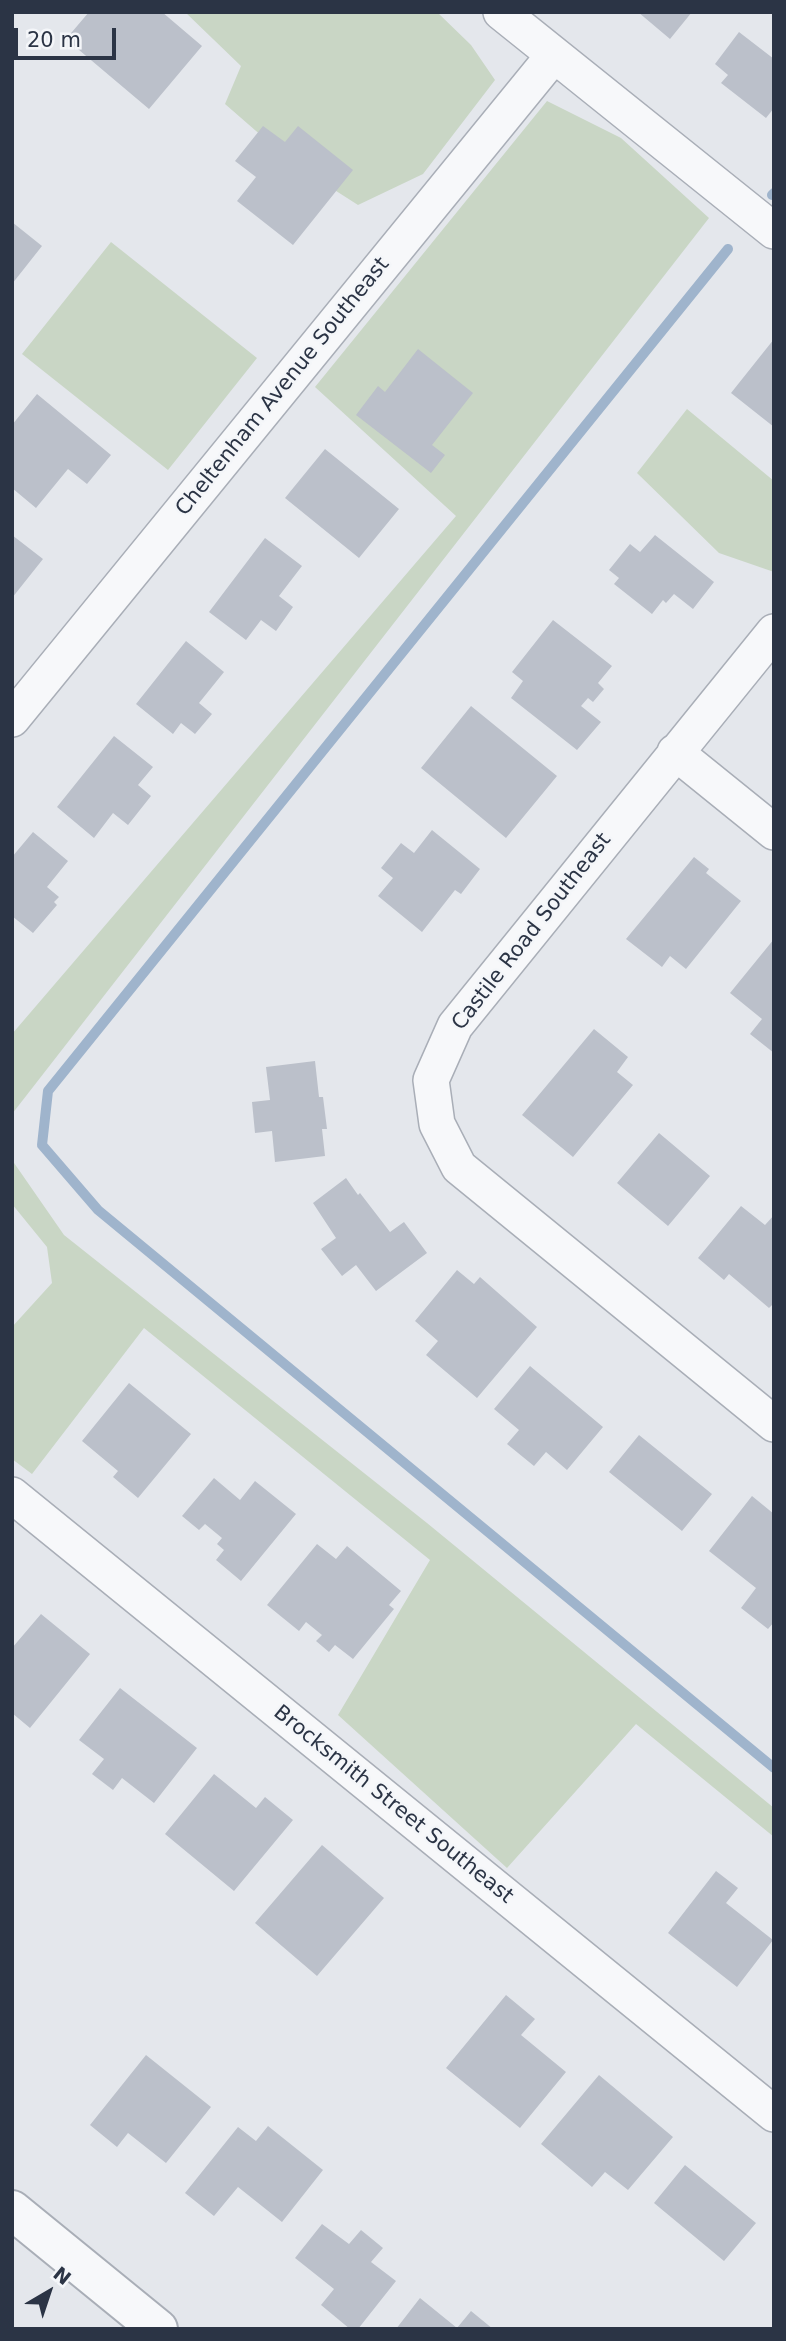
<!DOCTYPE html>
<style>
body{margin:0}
#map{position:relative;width:786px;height:2341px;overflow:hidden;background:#e4e7ec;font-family:"DejaVu Sans",sans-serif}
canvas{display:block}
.frame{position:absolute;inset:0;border:14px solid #2b3445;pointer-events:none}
.north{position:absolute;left:14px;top:2257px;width:70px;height:70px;-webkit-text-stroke:5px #f4f6f9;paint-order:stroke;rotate:39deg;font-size:19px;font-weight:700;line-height:28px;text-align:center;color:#2b3445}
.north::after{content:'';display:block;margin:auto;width:24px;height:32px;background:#2b3445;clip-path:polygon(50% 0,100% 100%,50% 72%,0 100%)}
.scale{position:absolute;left:14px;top:28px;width:102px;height:32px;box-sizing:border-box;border:4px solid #2b3445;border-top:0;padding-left:9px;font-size:21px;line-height:24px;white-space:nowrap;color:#2b3445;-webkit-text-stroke:5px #f4f6f9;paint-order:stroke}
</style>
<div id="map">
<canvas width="786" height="2341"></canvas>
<div class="frame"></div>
<div class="north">N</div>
<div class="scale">20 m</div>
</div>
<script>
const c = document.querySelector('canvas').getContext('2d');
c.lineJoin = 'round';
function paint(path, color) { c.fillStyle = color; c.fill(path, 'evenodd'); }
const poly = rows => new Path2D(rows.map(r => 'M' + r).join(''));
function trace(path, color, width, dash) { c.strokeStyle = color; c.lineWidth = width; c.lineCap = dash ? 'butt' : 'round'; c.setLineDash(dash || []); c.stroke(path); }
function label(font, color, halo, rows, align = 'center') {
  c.font = font + ' "DejaVu Sans",sans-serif'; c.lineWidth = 5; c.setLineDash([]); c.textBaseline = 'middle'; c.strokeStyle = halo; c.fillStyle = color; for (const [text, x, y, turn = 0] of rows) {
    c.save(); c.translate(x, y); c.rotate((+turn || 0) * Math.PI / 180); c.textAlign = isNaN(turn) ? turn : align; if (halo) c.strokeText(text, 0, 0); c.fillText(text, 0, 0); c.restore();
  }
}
paint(poly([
 [185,12,437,12,471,45,495,80,423,174,358,205,294,164,225,104,241,66],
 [547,101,621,138,709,218,12,1114,12,1034,456,516,315,387],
 [111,242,257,358,168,470,22,354],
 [687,409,774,481,774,572,719,553,637,473],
 [12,1160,64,1235,427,1523,774,1808,774,1837,636,1724,507,1868,338,1715,430,1560,144,1328,32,1474,12,1459,12,1327,52,1283,47,1247,12,1204]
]), '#c9d6c5');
trace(poly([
 [772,195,774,193],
 [728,249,48,1091,42,1145,98,1210,774,1768]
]), '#9fb4cc', 10);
paint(poly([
 [89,12,162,12,202,46,149,109,66,39],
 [638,12,692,12,670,39],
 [739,32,774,59,774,108,766,118,721,83,728,75,715,64],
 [263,126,285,142,298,126,353,170,293,245,237,201,256,177,235,161],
 [12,222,42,246,12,284],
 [774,339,774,427,731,393],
 [418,349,473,393,432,445,445,455,431,473,356,415,378,386,385,392],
 [37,394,111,455,87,484,68,469,36,508,12,488,12,425],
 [325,449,399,509,359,558,285,498],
 [12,535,43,559,12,598],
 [655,535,714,582,693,609,674,594,666,603,663,600,652,614,614,584,619,578,609,570,630,544,640,552],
 [265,538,302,566,279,596,293,607,276,631,261,620,246,640,209,612],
 [553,620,612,666,598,683,604,689,593,702,588,698,581,706,601,722,577,750,511,698,523,681,512,672],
 [186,641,224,672,199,703,212,714,195,734,181,723,173,734,136,704],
 [471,706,557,776,506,838,421,768],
 [114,736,153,767,138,785,151,796,128,825,113,813,94,838,57,807],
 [432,830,480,869,461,894,455,890,422,932,378,896,393,878,381,868,401,843,414,853],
 [33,832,68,861,47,887,59,897,54,902,57,905,33,933,12,916,12,857],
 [694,857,709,869,706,873,741,901,686,969,670,956,662,967,626,939],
 [774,939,774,1053,750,1034,762,1019,730,993],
 [594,1029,628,1057,617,1072,633,1085,573,1157,522,1115],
 [315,1061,319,1097,323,1097,327,1129,322,1129,325,1156,275,1162,272,1131,255,1133,252,1102,270,1100,266,1067],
 [659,1133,710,1176,668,1226,617,1183],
 [346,1178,358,1195,360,1193,390,1232,404,1222,427,1253,376,1291,356,1265,342,1276,321,1249,336,1238,313,1203],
 [741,1206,765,1225,774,1215,774,1303,769,1308,729,1274,724,1280,698,1258],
 [457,1270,474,1284,480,1277,537,1327,477,1398,426,1355,438,1341,415,1321],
 [530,1366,603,1427,567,1470,546,1452,534,1466,507,1444,519,1430,494,1409],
 [129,1383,191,1434,138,1498,113,1477,118,1471,82,1441],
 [639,1435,712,1494,682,1531,609,1472],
 [214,1478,240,1500,255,1481,296,1514,241,1581,216,1560,224,1550,217,1544,222,1538,205,1524,199,1530,182,1516],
 [752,1496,774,1514,774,1622,768,1629,741,1608,756,1588,709,1551],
 [317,1544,336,1559,347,1546,401,1591,389,1605,394,1609,353,1659,335,1645,329,1652,316,1641,322,1635,306,1622,299,1631,267,1605],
 [41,1614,90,1654,30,1728,12,1713,12,1648],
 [120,1688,197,1748,154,1803,122,1778,113,1790,92,1774,104,1759,79,1740],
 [214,1774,256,1808,265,1797,293,1820,234,1891,165,1834],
 [322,1845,384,1898,317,1976,255,1923],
 [716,1871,738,1888,726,1903,773,1940,737,1987,668,1933],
 [506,1995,535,2019,521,2035,566,2072,520,2128,446,2068],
 [146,2055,211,2107,166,2163,128,2133,117,2147,90,2125],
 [599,2075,673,2137,628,2190,605,2172,592,2187,541,2144],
 [268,2126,323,2170,282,2222,238,2187,214,2216,185,2193,238,2127,256,2141],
 [685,2165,756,2223,724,2261,654,2203],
 [322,2224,349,2244,361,2230,383,2248,371,2262,396,2281,358,2329,350,2329,321,2305,334,2289,295,2258],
 [420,2298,457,2328,471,2311,493,2329,396,2329]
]), '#bbc0ca');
const minor = poly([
 [501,12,774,231],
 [774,632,455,1026,431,1080,437,1124,459,1167,774,1424],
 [12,719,554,55],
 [675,752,774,832],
 [12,1495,774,2114]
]);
const tertiary = poly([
 [12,2210,158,2329]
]);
trace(minor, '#a9aeb7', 38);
trace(tertiary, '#a9aeb7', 42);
trace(minor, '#f7f8fa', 35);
trace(tertiary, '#f7f8fa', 38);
label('21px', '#2b3445', '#f4f6f9', [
 ["Cheltenham Avenue Southeast",283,387,-51],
 ["Castile Road Southeast",532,932,-52],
 ["Brocksmith Street Southeast",393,1805,39]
]);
</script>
